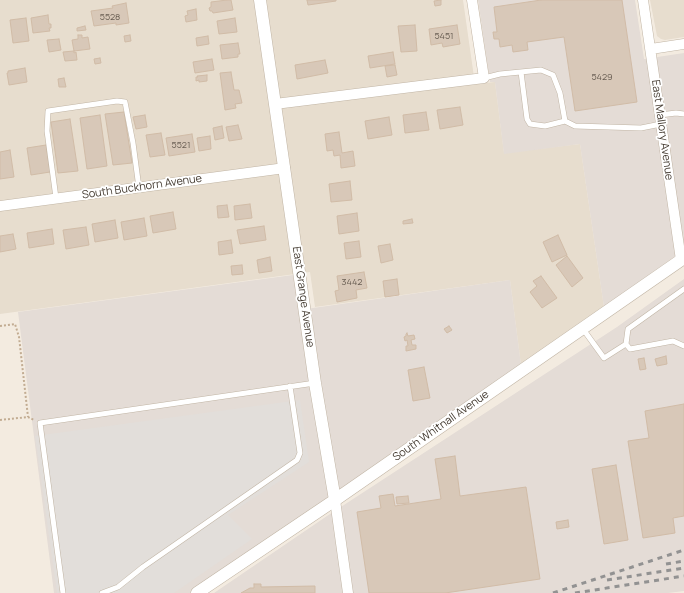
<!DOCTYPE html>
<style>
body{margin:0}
canvas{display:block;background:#f3ebe0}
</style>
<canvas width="684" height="593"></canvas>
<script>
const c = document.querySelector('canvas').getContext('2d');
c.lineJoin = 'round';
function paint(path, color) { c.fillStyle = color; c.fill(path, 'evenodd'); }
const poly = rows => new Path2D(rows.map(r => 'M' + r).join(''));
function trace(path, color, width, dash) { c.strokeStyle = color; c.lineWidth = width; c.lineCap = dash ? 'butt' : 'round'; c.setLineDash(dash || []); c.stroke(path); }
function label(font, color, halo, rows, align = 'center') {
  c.font = font + ' Manrope,sans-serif'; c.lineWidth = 3.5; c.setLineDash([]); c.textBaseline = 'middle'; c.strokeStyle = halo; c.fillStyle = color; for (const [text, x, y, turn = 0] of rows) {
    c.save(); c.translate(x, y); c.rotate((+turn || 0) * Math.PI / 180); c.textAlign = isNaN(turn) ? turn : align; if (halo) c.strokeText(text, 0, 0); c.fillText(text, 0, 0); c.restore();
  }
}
paint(poly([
 [0,0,463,0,475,84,495,82,504,153,580,144,604,307,521,365,510,280,315,307,310,272,0,314],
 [650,0,684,0,684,37,665,40,661,39,657,36]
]), '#e7ddce');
paint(poly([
 [478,0,635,0,644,59,684,53,684,250,604,307,580,144,504,154,495,82,490,82],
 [293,275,299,310,510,280,521,365,190,593,54,593,18,312],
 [684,279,684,591,668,593,214,593,327,516,617,327]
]), '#e4dcd6');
paint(poly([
 [300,400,309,462,228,515,252,539,174,593,57,593,35,436]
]), '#e2deda');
const building = poly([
 [227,0,231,0,233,10,213,13,212,11,210,11,209,8,211,7,211,2,227,0],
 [307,0,336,0,336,1,308,5,307,0],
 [441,0,441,5,435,6,434,1,441,0],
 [541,0,622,0,637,102,575,111,564,37,527,42,528,50,513,52,512,45,500,47,499,39,494,39,493,32,497,32,494,7,541,0],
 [126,3,129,23,116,25,116,23,94,26,91,11,113,8,112,6,126,3],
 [196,9,197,20,186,22,185,16,188,15,187,11,196,9],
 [48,15,49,24,51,24,51,28,49,28,50,31,33,33,31,18,48,15],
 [26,18,29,41,13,43,10,20,26,18],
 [235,18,237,32,219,34,217,21,235,18],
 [415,25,417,51,401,52,398,26,415,25],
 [457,25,460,44,443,47,442,43,431,45,429,29,457,25],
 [85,26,86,30,77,31,77,28,85,26],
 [78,35,82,35,82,38,88,37,90,49,74,51,72,40,78,39,78,35],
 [130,35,131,41,125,42,124,36,130,35],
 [208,36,209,44,197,46,196,38,208,36],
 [59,39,61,50,49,52,47,40,59,39],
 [238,43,240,54,238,54,238,57,222,59,220,45,238,43],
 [74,51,74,53,76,52,77,60,65,61,63,52,74,51],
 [393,52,395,64,370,68,368,56,393,52],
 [100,58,101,63,95,64,94,59,100,58],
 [212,59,214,70,195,73,193,62,212,59],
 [325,60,328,73,297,79,295,65,325,60],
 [395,65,397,75,387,77,385,66,395,65],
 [25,68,27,82,9,85,7,73,8,73,8,71,25,68],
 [231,72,234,90,239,90,242,103,235,104,236,108,225,110,220,73,231,72],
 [207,75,207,81,199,82,199,80,196,81,196,77,198,77,197,76,207,75],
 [64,78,66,87,59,87,58,79,64,78],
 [460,107,463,125,440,129,437,110,460,107],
 [124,112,132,163,113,165,105,114,124,112],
 [426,112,429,130,405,133,403,115,426,112],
 [100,115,107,166,87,169,80,118,100,115],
 [145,115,147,127,136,129,133,117,145,115],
 [389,117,392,135,368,139,365,121,389,117],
 [70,119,78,171,58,173,51,122,70,119],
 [238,125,242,139,229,141,226,127,238,125],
 [222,126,224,138,215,140,213,128,222,126],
 [339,132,342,153,353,151,355,166,341,168,340,155,334,156,333,150,327,151,325,134,339,132],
 [161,133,165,155,150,157,146,135,161,133],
 [192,134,195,152,169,156,166,138,192,134],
 [210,136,211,149,199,151,197,138,210,136],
 [46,145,50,172,31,175,27,148,46,145],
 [10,150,14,177,0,179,0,152,10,150],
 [350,181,352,200,331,202,329,184,350,181],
 [250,204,252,218,235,220,234,206,250,204],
 [227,205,229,217,218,218,217,206,227,205],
 [173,212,176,229,153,233,150,216,173,212],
 [357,213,359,231,339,234,337,216,357,213],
 [144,218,147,236,124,240,121,222,144,218],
 [412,219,413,223,403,224,403,221,412,219],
 [115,220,118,238,95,242,92,224,115,220],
 [264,226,266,240,240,244,237,230,264,226],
 [86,227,89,245,66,249,63,230,86,227],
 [52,229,54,244,29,248,27,233,52,229],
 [13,234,16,249,0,252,0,236,13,234],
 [558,235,567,255,552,262,543,242,558,235],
 [231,240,233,253,219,255,218,242,231,240],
 [359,241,361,257,346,259,344,243,359,241],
 [390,244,393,260,381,263,378,246,390,244],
 [567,256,583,278,572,287,556,265,567,256],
 [270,257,272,271,259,273,257,260,270,257],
 [242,265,243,274,232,275,231,266,242,265],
 [364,272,367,288,356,290,357,298,337,302,335,291,339,290,337,276,364,272],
 [541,276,557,298,542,308,530,292,537,286,533,281,541,276],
 [397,279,399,295,385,297,383,281,397,279],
 [449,326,452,330,447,333,444,329,449,326],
 [407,333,408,336,414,335,415,339,411,340,412,345,416,345,416,349,406,351,406,346,408,346,407,340,405,341,404,337,406,336,406,334,407,333],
 [666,356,667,364,657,366,655,359,666,356],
 [644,358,646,369,640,370,638,359,644,358],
 [424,367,430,398,413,401,408,370,424,367],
 [684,404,684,516,673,518,675,533,643,538,628,441,649,438,645,411,684,404],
 [455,456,460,496,526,487,540,579,445,593,369,593,357,512,381,508,379,496,393,494,395,506,441,499,435,459,455,456],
 [616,465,628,540,604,544,592,469,616,465],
 [408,496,409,503,397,504,396,497,408,496],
 [568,520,569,527,557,529,556,522,568,520],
 [254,584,261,584,261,587,315,586,315,593,241,593,250,588,254,588,254,584]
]);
paint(building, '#d8c8b8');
trace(building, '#d1bca7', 1);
const service = poly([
 [521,72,527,119,530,124,545,126,565,121],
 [484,78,500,74,541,70,553,75,560,93,565,121,575,126,641,128,661,124],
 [660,115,676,113,684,114],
 [56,198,47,131,48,111,117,101,125,102,133,143,139,188],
 [583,329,604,358,626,344,628,329,684,289],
 [626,344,630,349,673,341,684,346],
 [63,593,40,423,315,383],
 [102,593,118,587,143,567,297,460,300,453,290,386]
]);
const minor = poly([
 [643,0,681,260],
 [651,49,684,44],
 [275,104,484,78,472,0],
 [0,206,285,168],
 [335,500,348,593]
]);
const tertiary = poly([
 [260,0,315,383,335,500],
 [197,593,335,500,684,258]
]);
trace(service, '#c1b5a5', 6);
trace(minor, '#c1b5a5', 11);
trace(tertiary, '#c1b5a5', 13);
trace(poly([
 [0,326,15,324,19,337,28,417],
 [0,420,28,417,34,420]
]), '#c2ac92', 2, [2, 2]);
trace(service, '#fff', 5);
trace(minor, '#fff', 10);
trace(tertiary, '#fff', 12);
trace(poly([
 [666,564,684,561],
 [607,580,684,568],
 [553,593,684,550],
 [575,593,684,576]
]), '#929292', 3, [5, 5]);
label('9px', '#695e53', null, [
 ["5528",110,17],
 ["5451",444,36],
 ["5429",602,77],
 ["5521",181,145],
 ["3442",352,282]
]);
label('11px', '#443b31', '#fff', [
 ["East Mallory Avenue",662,130,82],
 ["South Buckhorn Avenue",142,187,-8],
 ["East Grange Avenue",303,297,82],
 ["South Whitnall Avenue",441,426,-35]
]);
</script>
